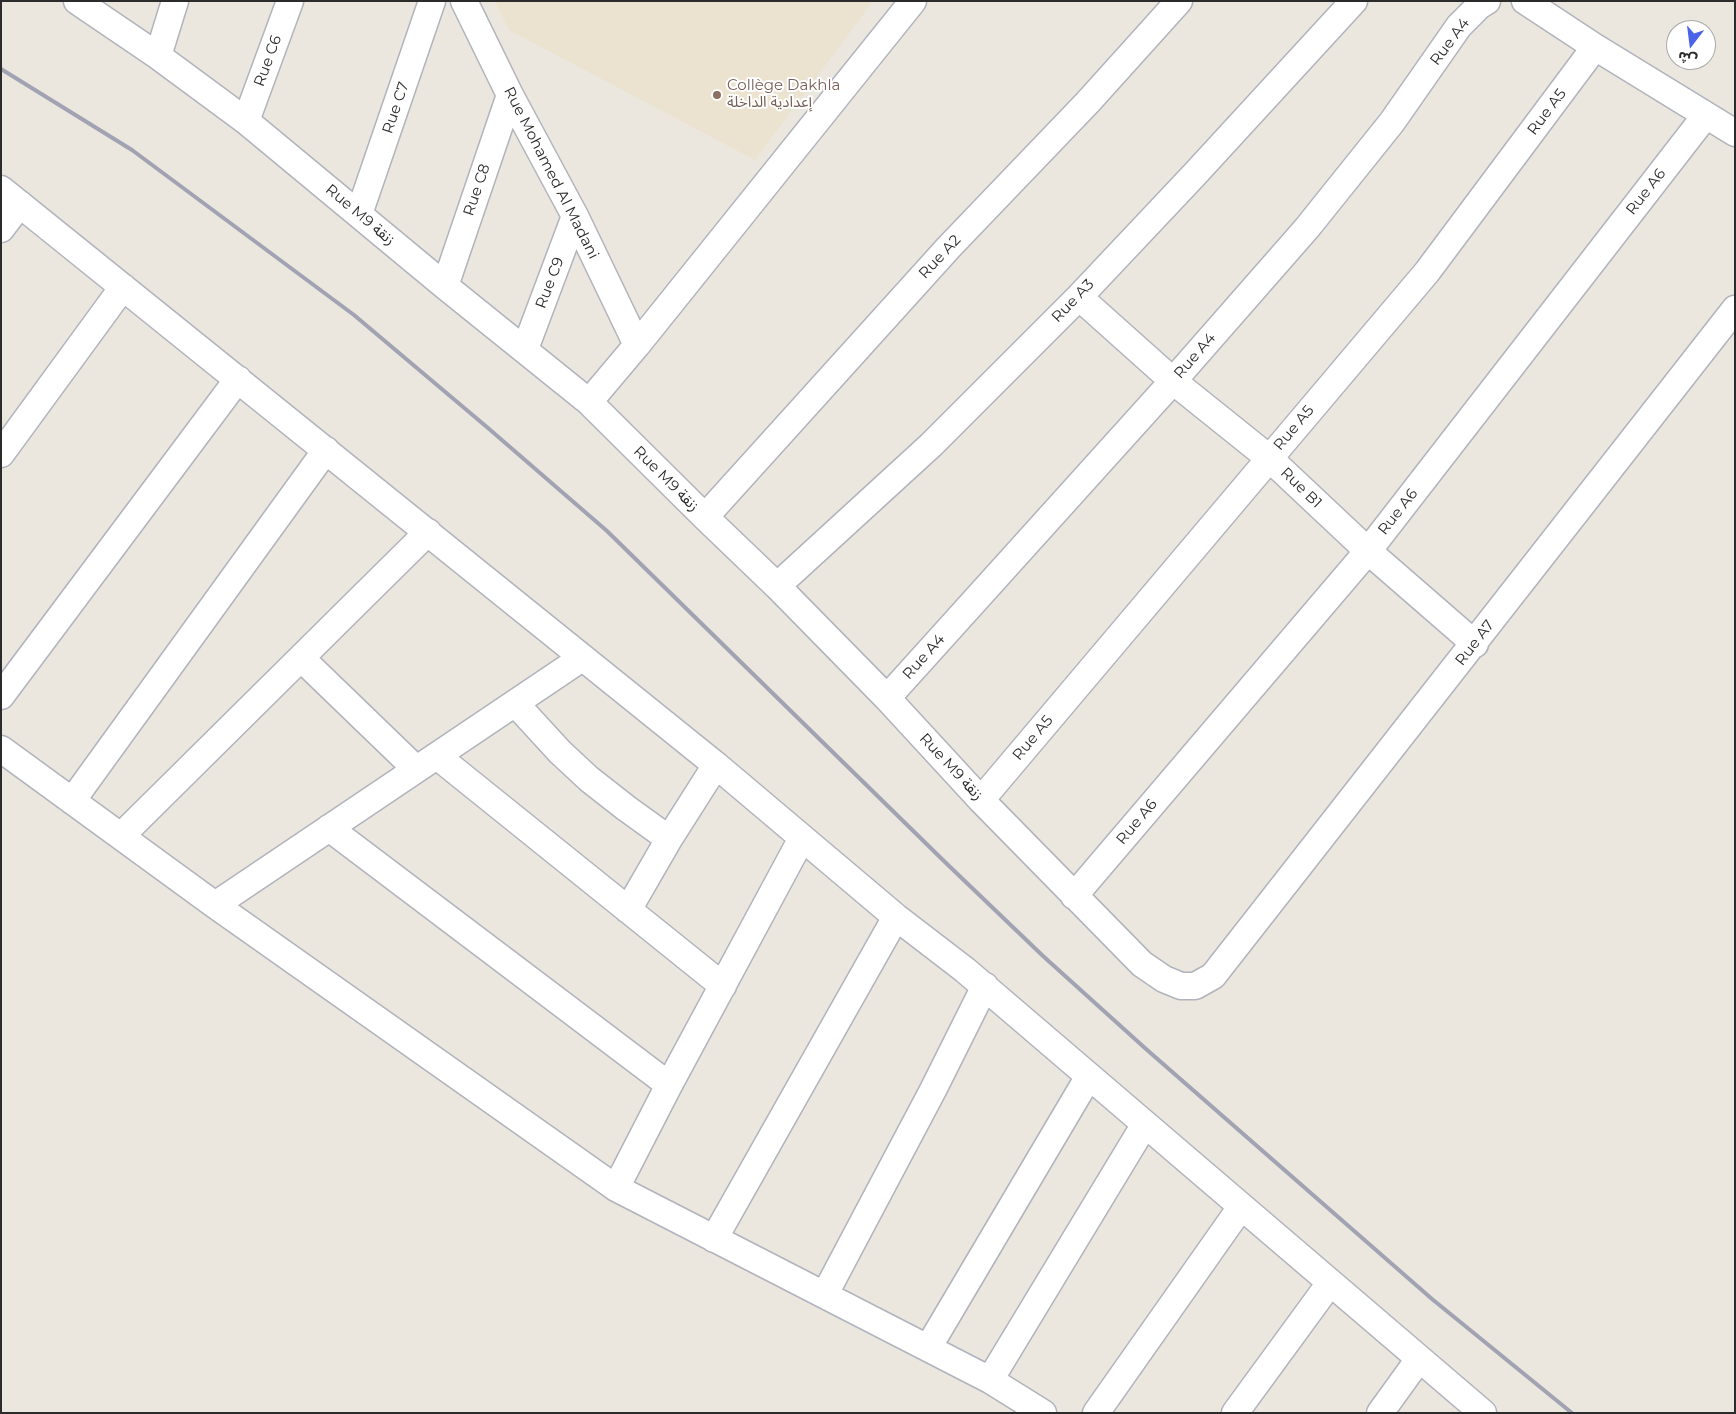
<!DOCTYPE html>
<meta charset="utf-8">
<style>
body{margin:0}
#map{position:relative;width:1736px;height:1414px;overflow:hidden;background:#ebe6de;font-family:Montserrat,"Noto Sans Arabic",sans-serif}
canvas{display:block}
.frame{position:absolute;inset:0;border:2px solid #2b2b2b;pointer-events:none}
.north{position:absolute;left:1666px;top:20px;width:50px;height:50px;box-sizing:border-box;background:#fff;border:1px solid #aaa;border-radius:50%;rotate:195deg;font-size:14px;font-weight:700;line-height:20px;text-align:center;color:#2b2b2b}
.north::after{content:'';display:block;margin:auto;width:18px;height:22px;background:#4b62eb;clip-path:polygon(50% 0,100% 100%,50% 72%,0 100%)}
</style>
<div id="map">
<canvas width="1736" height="1414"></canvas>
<div class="frame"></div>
<div class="north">ش</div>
</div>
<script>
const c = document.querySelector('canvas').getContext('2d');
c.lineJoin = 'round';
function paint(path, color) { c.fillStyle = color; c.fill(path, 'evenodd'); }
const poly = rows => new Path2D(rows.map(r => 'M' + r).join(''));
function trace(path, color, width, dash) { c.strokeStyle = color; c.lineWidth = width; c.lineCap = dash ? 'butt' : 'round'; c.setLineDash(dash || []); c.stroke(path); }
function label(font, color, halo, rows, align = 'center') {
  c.font = font + ' Montserrat,"Noto Sans Arabic",sans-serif'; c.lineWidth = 4; c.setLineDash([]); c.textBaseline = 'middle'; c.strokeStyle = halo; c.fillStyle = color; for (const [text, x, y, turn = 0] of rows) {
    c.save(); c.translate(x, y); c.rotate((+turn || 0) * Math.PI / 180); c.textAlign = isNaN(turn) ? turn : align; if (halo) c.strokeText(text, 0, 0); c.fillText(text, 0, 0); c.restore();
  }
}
paint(poly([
 [495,1,873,1,755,160,509,30]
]), '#ebe3cf');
const minor = poly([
 [77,1,158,56,246,121,445,286,589,402,705,517,777,586,887,698,981,800,1142,964,1164,979,1181,986,1195,986,1213,976,1735,309],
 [464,1,510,95,575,216,637,345],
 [1525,1,1595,47,1735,133],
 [158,56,175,1],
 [246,121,290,1],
 [1,189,716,765,896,917,965,970,1483,1413],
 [359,214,432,1],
 [1,229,20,204],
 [445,286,510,95],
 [1079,297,1173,381,1269,458,1368,551,1475,644],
 [525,349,575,216],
 [589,402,637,345,913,1],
 [1,454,123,287],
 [705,517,949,247,1088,102,1179,1],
 [777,586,931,445,1079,297,1195,174,1354,1],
 [301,658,416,769],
 [1,696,238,379],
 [887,698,1173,381,1307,228,1392,122,1459,26,1479,6,1487,1],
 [515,703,560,752,589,779,626,808,669,839],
 [1,749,215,905,616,1188,990,1380,1043,1413],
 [437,756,723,986],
 [981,800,1427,272,1595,47],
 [72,801,326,450],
 [329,828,669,1085],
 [121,836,428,532],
 [1074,896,1368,551,1706,115],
 [215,905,582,658],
 [628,910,669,839,716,765],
 [616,1188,669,1085,802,838],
 [714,1239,896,917],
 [825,1294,933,1090,985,986],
 [928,1348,1089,1076],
 [990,1380,1145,1124],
 [1096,1413,1241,1207],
 [1235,1413,1330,1283],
 [1380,1413,1419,1359]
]);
trace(minor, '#b1b3bd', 29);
trace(minor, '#fff', 26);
trace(poly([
 [1,69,132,150,354,315,488,428,607,531,947,864,1043,956,1146,1049,1432,1299,1572,1413]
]), '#a1a3b3', 4);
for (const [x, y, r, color] of [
 [717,95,5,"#8d6e63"]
]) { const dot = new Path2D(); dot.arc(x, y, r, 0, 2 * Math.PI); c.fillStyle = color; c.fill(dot); trace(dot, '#fff', 2); }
label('15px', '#2b2b2b', '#fff', [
 ["Rue A4",1450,42,-53],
 ["Rue C6",268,61,-70],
 ["Rue C7",396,108,-71],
 ["Rue A5",1547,112,-53],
 ["Rue Mohamed Al Madani",551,173,63],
 ["Rue C8",477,190,-71],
 ["Rue A6",1646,192,-52],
 ["Rue M9 زنقة",360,215,40],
 ["Rue A2",940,257,-47],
 ["Rue C9",550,283,-69],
 ["Rue A3",1073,301,-46],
 ["Rue A4",1195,356,-49],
 ["Rue A5",1294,428,-50],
 ["Rue M9 زنقة",666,479,45],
 ["Rue B1",1301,488,44],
 ["Rue A6",1398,512,-52],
 ["Rue A7",1475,643,-52],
 ["Rue A4",924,657,-48],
 ["Rue A5",1033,738,-50],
 ["Rue M9 زنقة",951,767,47],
 ["Rue A6",1137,822,-50]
]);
label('15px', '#785e54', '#fff', [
 ["Collège Dakhla",727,86],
 ["إعدادية الداخلة",727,103]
], 'left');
</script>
